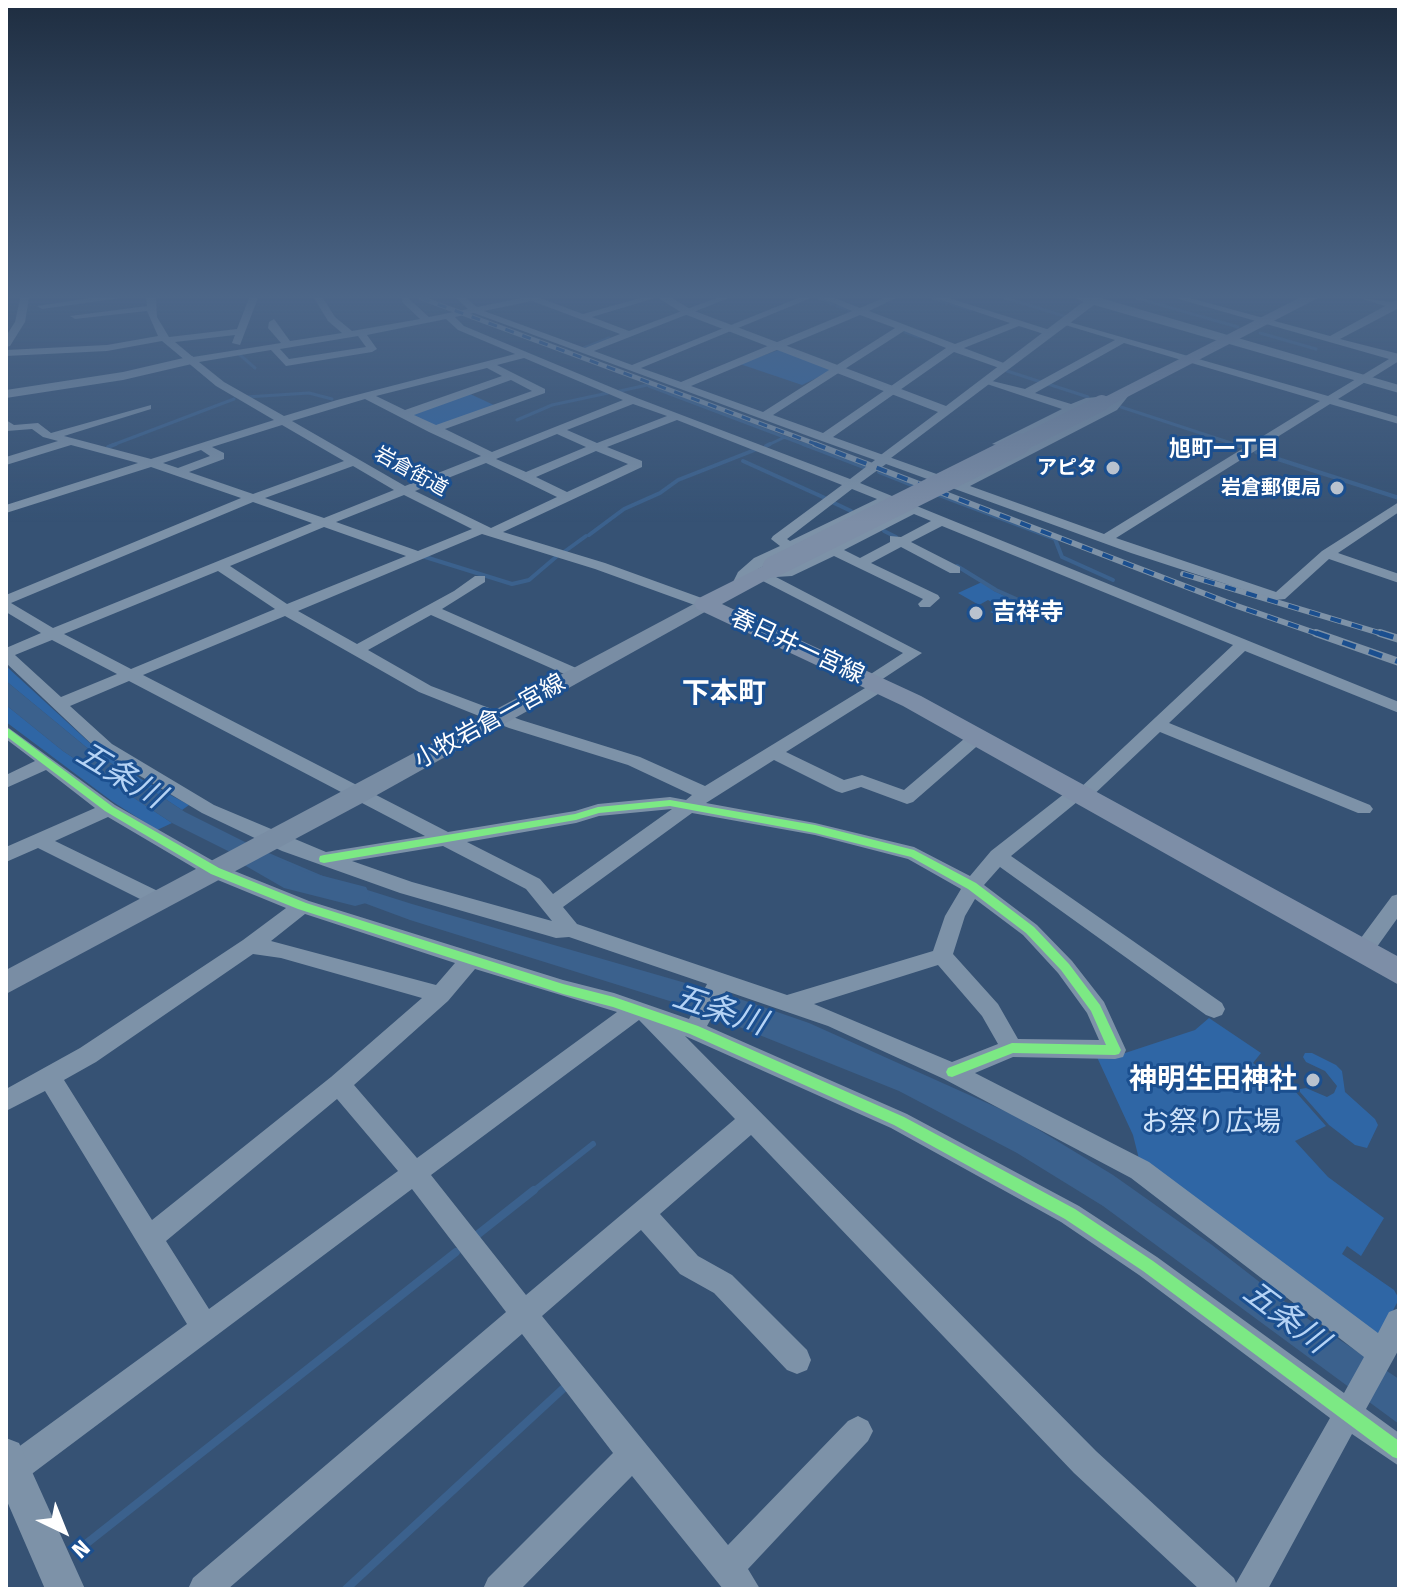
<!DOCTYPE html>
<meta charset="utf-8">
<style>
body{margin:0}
#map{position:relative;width:1405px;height:1595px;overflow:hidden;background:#365274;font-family:"Fira Sans",sans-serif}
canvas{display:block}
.frame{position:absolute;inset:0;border:8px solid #fff;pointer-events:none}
.north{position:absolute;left:24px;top:1491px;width:80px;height:80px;-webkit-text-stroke:6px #1b4f8f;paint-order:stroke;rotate:137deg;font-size:22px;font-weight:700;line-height:32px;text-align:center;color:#fff}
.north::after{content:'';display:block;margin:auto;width:28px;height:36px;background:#fff;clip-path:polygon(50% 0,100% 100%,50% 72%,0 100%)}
</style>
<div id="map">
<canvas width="1405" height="1595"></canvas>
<div class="frame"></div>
<div class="north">N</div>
</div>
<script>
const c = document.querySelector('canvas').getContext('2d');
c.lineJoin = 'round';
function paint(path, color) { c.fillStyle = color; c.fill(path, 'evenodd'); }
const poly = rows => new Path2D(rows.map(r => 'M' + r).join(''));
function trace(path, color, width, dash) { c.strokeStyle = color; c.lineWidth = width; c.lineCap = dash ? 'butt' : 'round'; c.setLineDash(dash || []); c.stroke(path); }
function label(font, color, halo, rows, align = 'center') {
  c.font = font + ' "Fira Sans","Noto Sans JP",sans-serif'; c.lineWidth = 6; c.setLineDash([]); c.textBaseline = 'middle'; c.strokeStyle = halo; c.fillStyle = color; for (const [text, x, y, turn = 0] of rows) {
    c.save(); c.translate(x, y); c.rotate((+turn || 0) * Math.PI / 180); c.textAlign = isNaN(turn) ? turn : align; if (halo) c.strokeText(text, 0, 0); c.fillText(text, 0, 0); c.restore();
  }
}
paint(poly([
 [781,349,830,368,831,371,802,385,740,364],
 [468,393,496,406,438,427,409,415],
 [982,582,994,591,1036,610,1017,621,990,612,1000,607,988,600,979,605,958,593],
 [6,666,91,744,141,779,189,805,182,810,86,747,6,681],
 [6,705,63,751,172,823,157,830,113,802,6,722],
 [1209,1018,1261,1053,1253,1063,1294,1090,1326,1126,1295,1141,1328,1177,1384,1218,1361,1256,1347,1246,1342,1254,1394,1290,1399,1299,1379,1337,1140,1163,1133,1135,1096,1055,1116,1056,1195,1030],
 [1305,1053,1312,1053,1336,1065,1342,1071,1345,1092,1375,1119,1378,1125,1367,1148,1355,1145,1329,1125,1300,1092,1300,1089,1306,1088,1327,1097,1334,1093,1337,1086,1325,1071,1306,1062,1303,1057]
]), '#2f66a5');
paint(poly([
 [6,681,86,747,185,812,257,848,323,876,412,904,734,997,809,1023,1016,1116,1113,1175,1212,1245,1302,1315,1399,1379,1399,1424,1103,1206,1017,1153,899,1091,692,1008,410,920,240,857,172,823,63,751,6,705]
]), '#3b618d');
trace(poly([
 [819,298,833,304],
 [933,298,947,303],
 [1005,298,1064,316],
 [1136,298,1238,327],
 [951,304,971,310],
 [837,306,849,310],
 [905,332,919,337],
 [1260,333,1316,349],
 [584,348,609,338],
 [239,354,255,368],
 [1007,371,1041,382],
 [1048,384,1088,397],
 [649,386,808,446],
 [620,391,647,385],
 [246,397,309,393,332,399],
 [1121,407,1240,446],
 [517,420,552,405,608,393],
 [110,446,234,399],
 [766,446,785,437]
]), '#3b618d', 3);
trace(poly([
 [803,444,866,468],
 [1234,444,1243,447],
 [766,446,770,444],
 [108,447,116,444],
 [1256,452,1399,498],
 [743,461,825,498],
 [879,472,919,488],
 [936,494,1055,539,1062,557,1113,580],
 [832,502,851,511],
 [884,531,896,537],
 [589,535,624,509,660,493,678,480,757,449],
 [564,552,586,536],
 [422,556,512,584,529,580,556,557],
 [957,566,996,590,1059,618]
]), '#3b618d', 4);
trace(poly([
 [532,1192,593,1144]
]), '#3b618d', 6);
trace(poly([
 [477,1235,534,1190],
 [82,1547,456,1252],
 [346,1589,566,1386]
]), '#3b618d', 8);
paint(poly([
 [249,845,304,871,366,887,370,895,366,903,355,906,284,888,239,862,234,855,239,848,249,845]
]), '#3b618d');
paint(poly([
 [20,298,29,298,25,322,10,346,6,347,6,336,15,322,20,298],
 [89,298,122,298,42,309,37,306,89,298],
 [146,298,156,298,157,317,169,337,237,329,249,298,258,298,240,345,232,343,235,335,175,342,193,357,281,343,268,328,269,322,274,319,290,341,342,333,328,321,314,298,323,298,335,317,352,331,420,319,402,302,402,298,408,298,429,317,468,309,456,298,466,298,477,307,521,298,540,298,583,314,640,298,655,298,592,317,629,331,716,298,729,298,594,351,632,365,798,298,811,298,641,368,681,382,852,311,822,298,835,298,860,308,883,298,896,298,869,311,955,344,1010,323,935,298,949,298,1053,331,1055,333,1050,336,1019,326,964,348,1009,365,1010,367,1005,370,954,352,833,437,959,482,1113,401,1088,404,1002,446,992,444,1062,409,984,383,984,379,1025,389,1115,340,1062,324,1062,320,1328,396,1389,359,1175,298,1190,298,1330,336,1385,306,1360,298,1392,302,1399,299,1399,308,1340,339,1399,354,1399,361,1338,399,1399,417,1399,424,1330,404,1116,538,1276,592,1322,551,1399,502,1399,512,1338,553,1399,574,1399,583,1329,559,1285,599,1275,600,1131,553,886,464,860,483,1399,702,1399,713,1245,651,1169,723,1370,805,1373,809,1370,813,1358,813,1160,732,1087,801,1077,802,1011,856,1222,1003,1225,1009,1222,1015,1214,1018,1206,1015,1000,867,984,885,1037,925,1072,961,1104,1002,1126,1050,1123,1057,1115,1059,1013,1057,975,1073,1149,1162,1378,1333,1389,1312,1399,1308,1399,1349,1366,1409,1399,1433,1399,1466,1352,1434,1268,1589,1199,1589,1074,1473,751,1135,660,1214,698,1256,732,1275,807,1350,811,1360,807,1370,797,1374,787,1370,714,1293,680,1274,641,1230,542,1316,728,1545,848,1421,858,1416,868,1421,873,1431,868,1441,748,1569,760,1589,723,1589,632,1476,521,1589,483,1589,488,1578,613,1453,522,1334,228,1589,188,1589,193,1578,506,1312,412,1189,17,1485,6,1489,6,1456,187,1324,45,1091,6,1111,6,1089,80,1048,243,940,286,908,208,876,108,817,55,841,166,895,169,900,166,905,152,905,38,848,6,862,6,847,95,808,46,770,6,788,6,775,35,761,6,739,6,726,115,805,222,866,309,901,563,980,614,993,689,1019,707,984,569,937,556,938,400,893,282,851,202,813,100,752,6,663,6,648,41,633,6,612,6,595,241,498,151,467,6,513,6,505,138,463,71,445,6,465,6,457,58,441,43,437,32,429,7,431,6,420,14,425,38,423,51,433,151,405,151,409,64,436,151,459,274,420,216,386,162,341,107,351,6,356,6,350,107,345,158,336,147,311,75,319,70,316,147,306,146,298],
 [532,301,620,334,585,348,484,311,532,301],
 [474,313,819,440,875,460,850,479,637,398,464,326,455,317,474,313],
 [860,315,895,328,763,412,691,386,860,315],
 [446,319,458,330,515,354,337,400,284,416,224,382,199,362,271,350,286,366,372,352,377,349,367,335,446,319],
 [904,331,946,348,823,433,773,415,904,331],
 [358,336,366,347,289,359,280,349,358,336],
 [1124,343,1320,401,1104,534,970,486,1117,410,1134,389,1133,387,1125,387,1113,401,1113,397,1109,396,1086,398,1071,404,1035,393,1124,343],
 [524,358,623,400,492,452,445,429,545,393,545,389,497,365,524,358],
 [487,368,502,376,405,410,376,396,487,368],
 [511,380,532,391,436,425,414,415,511,380],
 [365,399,429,432,481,456,405,486,292,421,365,399],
 [633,404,667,416,597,443,567,430,633,404],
 [677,420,842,485,773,536,771,539,780,546,754,558,738,572,731,586,733,589,743,589,749,577,754,573,755,577,903,653,860,681,870,685,705,786,640,757,521,720,431,686,368,650,431,615,571,677,583,677,585,674,583,671,442,609,485,582,485,576,475,576,454,591,357,644,298,611,482,534,595,569,700,607,710,607,710,601,605,563,503,532,642,467,642,461,607,447,677,420],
 [282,425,344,461,253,494,189,472,224,459,224,453,212,447,282,425],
 [557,434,586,447,526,472,496,459,557,434],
 [201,450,210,456,178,468,163,463,201,450],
 [596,451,628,464,567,492,536,477,596,451],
 [486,463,522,480,557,497,491,528,415,491,486,463],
 [353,466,394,490,324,518,265,498,353,466],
 [852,489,877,499,790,541,787,539,852,489],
 [404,495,472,529,418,551,336,522,404,495],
 [253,502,312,523,53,628,11,603,253,502],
 [888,504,903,510,790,567,758,569,888,504],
 [914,514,931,521,901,537,890,536,890,542,860,558,844,550,914,514],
 [942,526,1233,645,1079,789,1069,790,991,851,970,876,914,847,815,823,706,803,774,760,836,791,842,793,861,787,907,804,913,802,983,741,985,737,983,733,971,733,904,790,862,775,844,780,786,752,886,689,888,686,886,683,878,682,922,653,776,577,792,576,834,556,923,599,918,604,920,607,930,607,940,598,938,595,871,563,901,547,950,573,960,573,960,567,911,542,942,526],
 [324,527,406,556,287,604,230,566,324,527],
 [218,571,275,609,131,669,64,634,218,571],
 [285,616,419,692,509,728,628,765,692,795,686,800,670,797,598,804,575,811,448,832,143,675,285,616],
 [52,640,117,674,61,697,15,655,52,640],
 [129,681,425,836,326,852,214,805,112,744,70,706,129,681],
 [672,809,553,894,540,879,467,842,576,823,599,816,672,809],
 [692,813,815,835,908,859,961,889,945,916,933,951,787,995,577,924,563,907,692,813],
 [443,846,526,889,552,921,412,882,352,861,443,846],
 [975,899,1023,935,1058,973,1087,1013,1099,1040,1018,1039,998,1004,953,954,965,916,975,899],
 [305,914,455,963,436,985,271,941,305,914],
 [253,954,281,958,422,998,331,1077,152,1220,64,1080,96,1062,253,954],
 [938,965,982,1016,998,1044,952,1062,814,1004,938,965],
 [475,969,617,1012,417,1158,354,1085,448,1001,475,969],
 [726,991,828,1026,944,1079,1131,1178,1364,1357,1344,1393,1157,1257,1079,1206,907,1114,707,1026,726,991],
 [639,1020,735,1119,526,1295,431,1175,639,1020],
 [685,1036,891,1128,1061,1222,1139,1275,1330,1418,1236,1583,1234,1578,1096,1451,685,1036],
 [337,1099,398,1171,209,1309,166,1241,337,1099],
 [1399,894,1399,916,1369,958,1362,960,1355,958,1352,952,1355,946,1392,896,1399,894]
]), '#7d92a8');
paint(poly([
 [658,298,672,298,692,310,946,406,1083,302,1076,298,1101,298,1399,385,1399,393,1094,305,883,464,876,460,878,457,938,412,684,314,658,298],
 [192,356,198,360,196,363,123,380,6,398,6,390,123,372,192,356],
 [6,1438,19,1443,85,1589,45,1589,6,1499,6,1438]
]), '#7d92a8');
paint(poly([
 [705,598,715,604,712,608,368,800,6,994,6,970,705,598]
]), '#798da4');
paint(poly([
 [1299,298,1318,298,1108,407,1102,408,1093,403,1299,298],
 [773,561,781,562,784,567,781,572,722,604,921,696,1399,957,1399,985,903,706,697,609,694,604,697,599,773,561]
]), '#7d8ea7');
const railFar2 = poly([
 [421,298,821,446]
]);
const railFar1 = poly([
 [815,444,1234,605,1321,635],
 [1183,574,1386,635]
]);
const rail = poly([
 [1316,633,1399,662],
 [1380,633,1399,639]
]);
trace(railFar2, '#7e92a7', 5);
trace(railFar1, '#7e92a7', 6);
trace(rail, '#7e92a7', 8);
trace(railFar2, '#1b4f8f', 3, [9]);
trace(railFar1, '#1b4f8f', 4, [11]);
trace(rail, '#1b4f8f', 5, [14]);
trace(poly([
 [1016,446,1102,403]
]), '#7d8ea7', 16);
trace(poly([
 [773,567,1020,444]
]), '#7d8ea7', 21);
paint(poly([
 [6,728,9,729,113,807,219,868,306,903,563,984,614,997,698,1026,904,1117,1075,1209,1153,1261,1399,1441,1399,1459,1393,1457,1143,1271,1065,1219,894,1125,690,1034,613,1007,563,994,298,909,211,874,105,811,6,736,6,728],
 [670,800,815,825,914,850,976,883,1034,927,1069,964,1100,1005,1121,1050,1119,1054,1115,1055,1013,1053,952,1077,948,1076,946,1072,948,1068,1012,1043,1106,1045,1091,1011,1061,970,1026,933,968,889,911,857,815,833,670,806,599,813,576,820,324,863,320,862,319,859,320,856,324,855,575,814,598,807,670,800]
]), '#7ce984');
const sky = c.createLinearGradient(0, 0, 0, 522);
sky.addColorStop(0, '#1e2d40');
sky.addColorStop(0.57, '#4c6688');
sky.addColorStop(1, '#4c668800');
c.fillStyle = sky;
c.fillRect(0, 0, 1405, 522);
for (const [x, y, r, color] of [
 [1113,468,8,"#b9c2ce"],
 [1337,488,8,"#b9c2ce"],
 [976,613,8,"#b9c2ce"],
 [1313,1080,8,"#b9c2ce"]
]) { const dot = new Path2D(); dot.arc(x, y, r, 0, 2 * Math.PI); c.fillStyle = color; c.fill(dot); trace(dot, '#1b4f8f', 3); }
label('bold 20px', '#fff', '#1b4f8f', [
 ["アピタ",1097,468],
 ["岩倉郵便局",1321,488]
], 'right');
label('20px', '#fff', '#1b4f8f', [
 ["岩倉街道",411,472,29]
]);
label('bold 22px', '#fff', '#1b4f8f', [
 ["旭町一丁目",1224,450]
]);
label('bold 24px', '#fff', '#1b4f8f', [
 ["吉祥寺",992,613]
], 'left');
label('24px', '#fff', '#1b4f8f', [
 ["春日井一宮線",797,647,25],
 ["小牧岩倉一宮線",490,722,-29]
]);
label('bold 28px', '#fff', '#1b4f8f', [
 ["下本町",724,694]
]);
label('bold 28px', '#fff', '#1b4f8f', [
 ["神明生田神社",1297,1080]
], 'right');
label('28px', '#cfe3fa', '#1b4f8f', [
 ["お祭り広場",1211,1123]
]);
label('italic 32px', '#b5d3f5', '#1b4f8f', [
 ["五条川",120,776,31],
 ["五条川",719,1011,18],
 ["五条川",1285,1318,37]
]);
</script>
